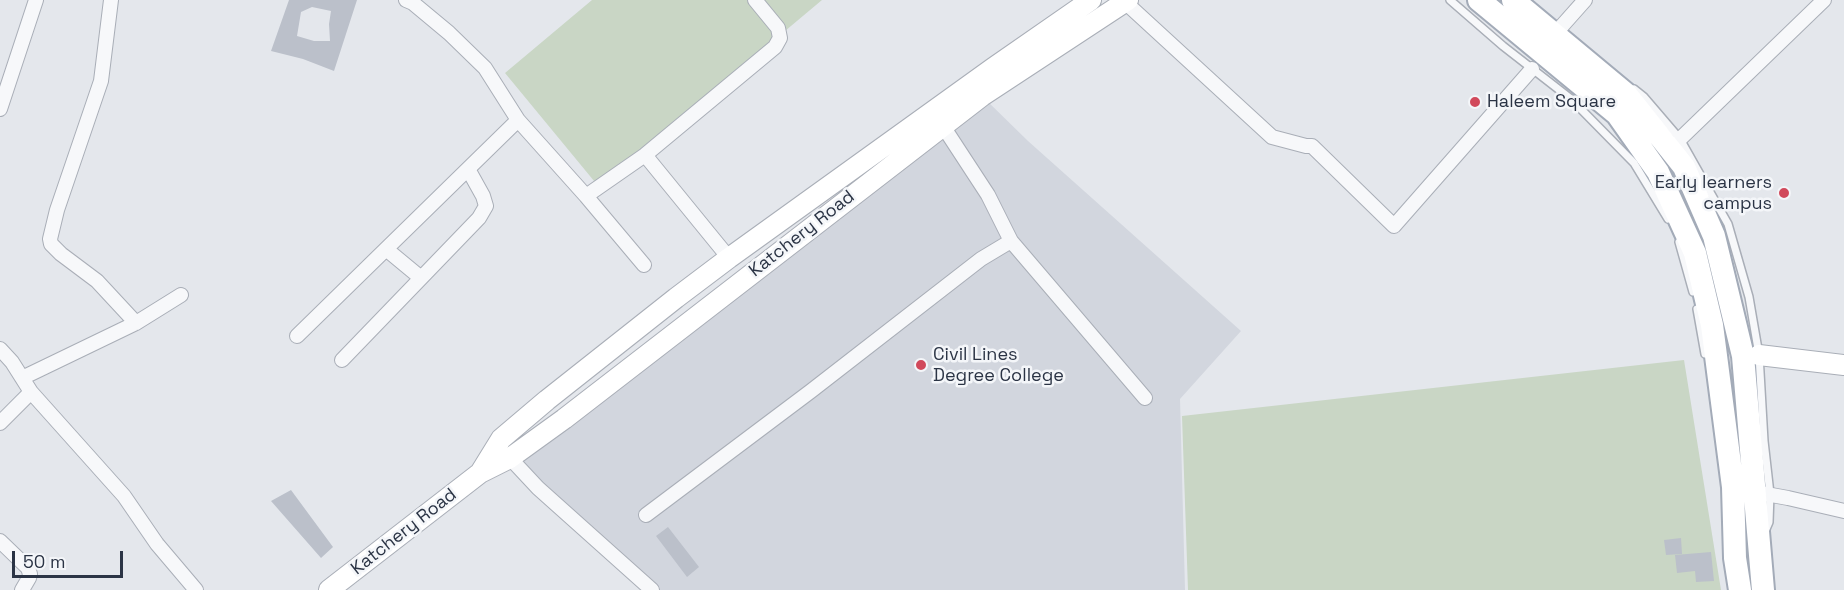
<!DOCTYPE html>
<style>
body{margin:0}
#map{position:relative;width:1844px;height:590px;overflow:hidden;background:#e4e7ec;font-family:"Space Grotesk",sans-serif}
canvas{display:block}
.scale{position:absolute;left:12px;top:551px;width:111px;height:27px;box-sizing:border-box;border:3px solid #2b3445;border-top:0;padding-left:8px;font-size:18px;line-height:21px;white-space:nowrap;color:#2b3445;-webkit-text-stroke:4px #f4f6f9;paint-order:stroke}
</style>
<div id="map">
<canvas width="1844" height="590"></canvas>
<div class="scale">50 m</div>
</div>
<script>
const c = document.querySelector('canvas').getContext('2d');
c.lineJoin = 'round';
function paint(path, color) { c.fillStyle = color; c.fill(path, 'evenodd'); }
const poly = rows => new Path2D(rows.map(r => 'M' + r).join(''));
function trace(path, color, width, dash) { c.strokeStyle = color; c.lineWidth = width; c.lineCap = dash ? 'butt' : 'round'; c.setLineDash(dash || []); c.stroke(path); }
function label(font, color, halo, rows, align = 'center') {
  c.font = font + ' "Space Grotesk",sans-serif'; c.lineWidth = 5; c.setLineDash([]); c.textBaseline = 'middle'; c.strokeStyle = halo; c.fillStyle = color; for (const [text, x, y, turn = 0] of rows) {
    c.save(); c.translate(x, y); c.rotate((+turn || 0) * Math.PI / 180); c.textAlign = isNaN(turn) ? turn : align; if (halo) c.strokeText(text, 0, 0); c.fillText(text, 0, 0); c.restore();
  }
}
paint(poly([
 [982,96,1028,141,1241,331,1180,399,1185,590,652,590,510,458]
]), '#d2d6de');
paint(poly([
 [592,0,822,0,599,187,505,73],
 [1684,360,1721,590,1188,590,1182,416]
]), '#c9d6c5');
paint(poly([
 [289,0,357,0,334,71,303,59,271,51],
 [312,7,331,11,329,24,330,41,314,41,297,36,301,12],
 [291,490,333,547,321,558,271,501],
 [668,527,699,567,687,577,656,536],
 [1681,538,1682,554,1666,555,1664,540],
 [1711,552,1714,581,1696,582,1695,571,1677,573,1675,555]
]), '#bbc0ca');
const lane = poly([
 [1450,0,1503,46,1571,99,1634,163,1668,219],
 [1634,89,1644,97,1680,139,1728,224,1749,297,1759,355,1764,441,1770,494,1769,522,1766,529],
 [1679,242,1693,292],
 [1697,309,1705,354]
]);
const street = poly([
 [111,0,101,81,57,210,50,239,51,244,61,254,97,281,136,323],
 [406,0,413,3,449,33,485,68,518,120,586,196,644,265],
 [1125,2,1272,137,1306,146,1312,146,1394,226,1532,69],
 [1561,27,1585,0],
 [0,109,36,0],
 [939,120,988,195,1011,241,1145,398],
 [1680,139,1824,0],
 [645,155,729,258],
 [586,196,645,155,775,47,780,38,778,28,755,0],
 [386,249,421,278],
 [297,336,518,120],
 [0,349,12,362,31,392,124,496,157,544,196,590],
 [342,360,479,218,486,206,483,196,468,169],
 [22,378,136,323,181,295],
 [0,423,31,392],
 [510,458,538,488,652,590],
 [1755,492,1788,498,1844,511],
 [646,515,811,391,981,259,1011,241],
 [0,541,28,568,30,574,29,578,22,590]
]);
const secondary = poly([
 [1759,355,1844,365],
 [480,473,501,439,547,400,676,298,729,258,993,68,1091,0],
 [329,590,480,473,510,458,564,419,982,96,1128,0]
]);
const primary = poly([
 [1479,0,1617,114,1658,172,1695,253,1712,325,1733,487,1735,558,1740,590],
 [1513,0,1626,94,1684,167,1714,236,1743,356,1763,590]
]);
trace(lane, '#a9aeb7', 10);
trace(street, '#a9aeb7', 16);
trace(secondary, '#a9aeb7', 22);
trace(primary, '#a3abb8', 26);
trace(lane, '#f7f8fa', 7);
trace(street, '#f7f8fa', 14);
trace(secondary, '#fff', 20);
trace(primary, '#fff', 22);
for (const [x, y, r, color] of [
 [1475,102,6,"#d1495b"],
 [1784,193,6,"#d1495b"],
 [921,365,6,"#d1495b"]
]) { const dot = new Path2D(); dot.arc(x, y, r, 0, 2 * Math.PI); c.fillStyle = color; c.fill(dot); trace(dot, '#f4f6f9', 2); }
label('18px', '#2b3445', '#f4f6f9', [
 ["Haleem Square",1487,102],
 ["Early learners",1772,183,"right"],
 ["campus",1772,204,"right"],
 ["Civil Lines",933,355],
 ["Degree College",933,376]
], 'left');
label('18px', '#2b3445', '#f4f6f9', [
 ["Katchery Road",802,234,-38],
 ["Katchery Road",404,532,-38]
]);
</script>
